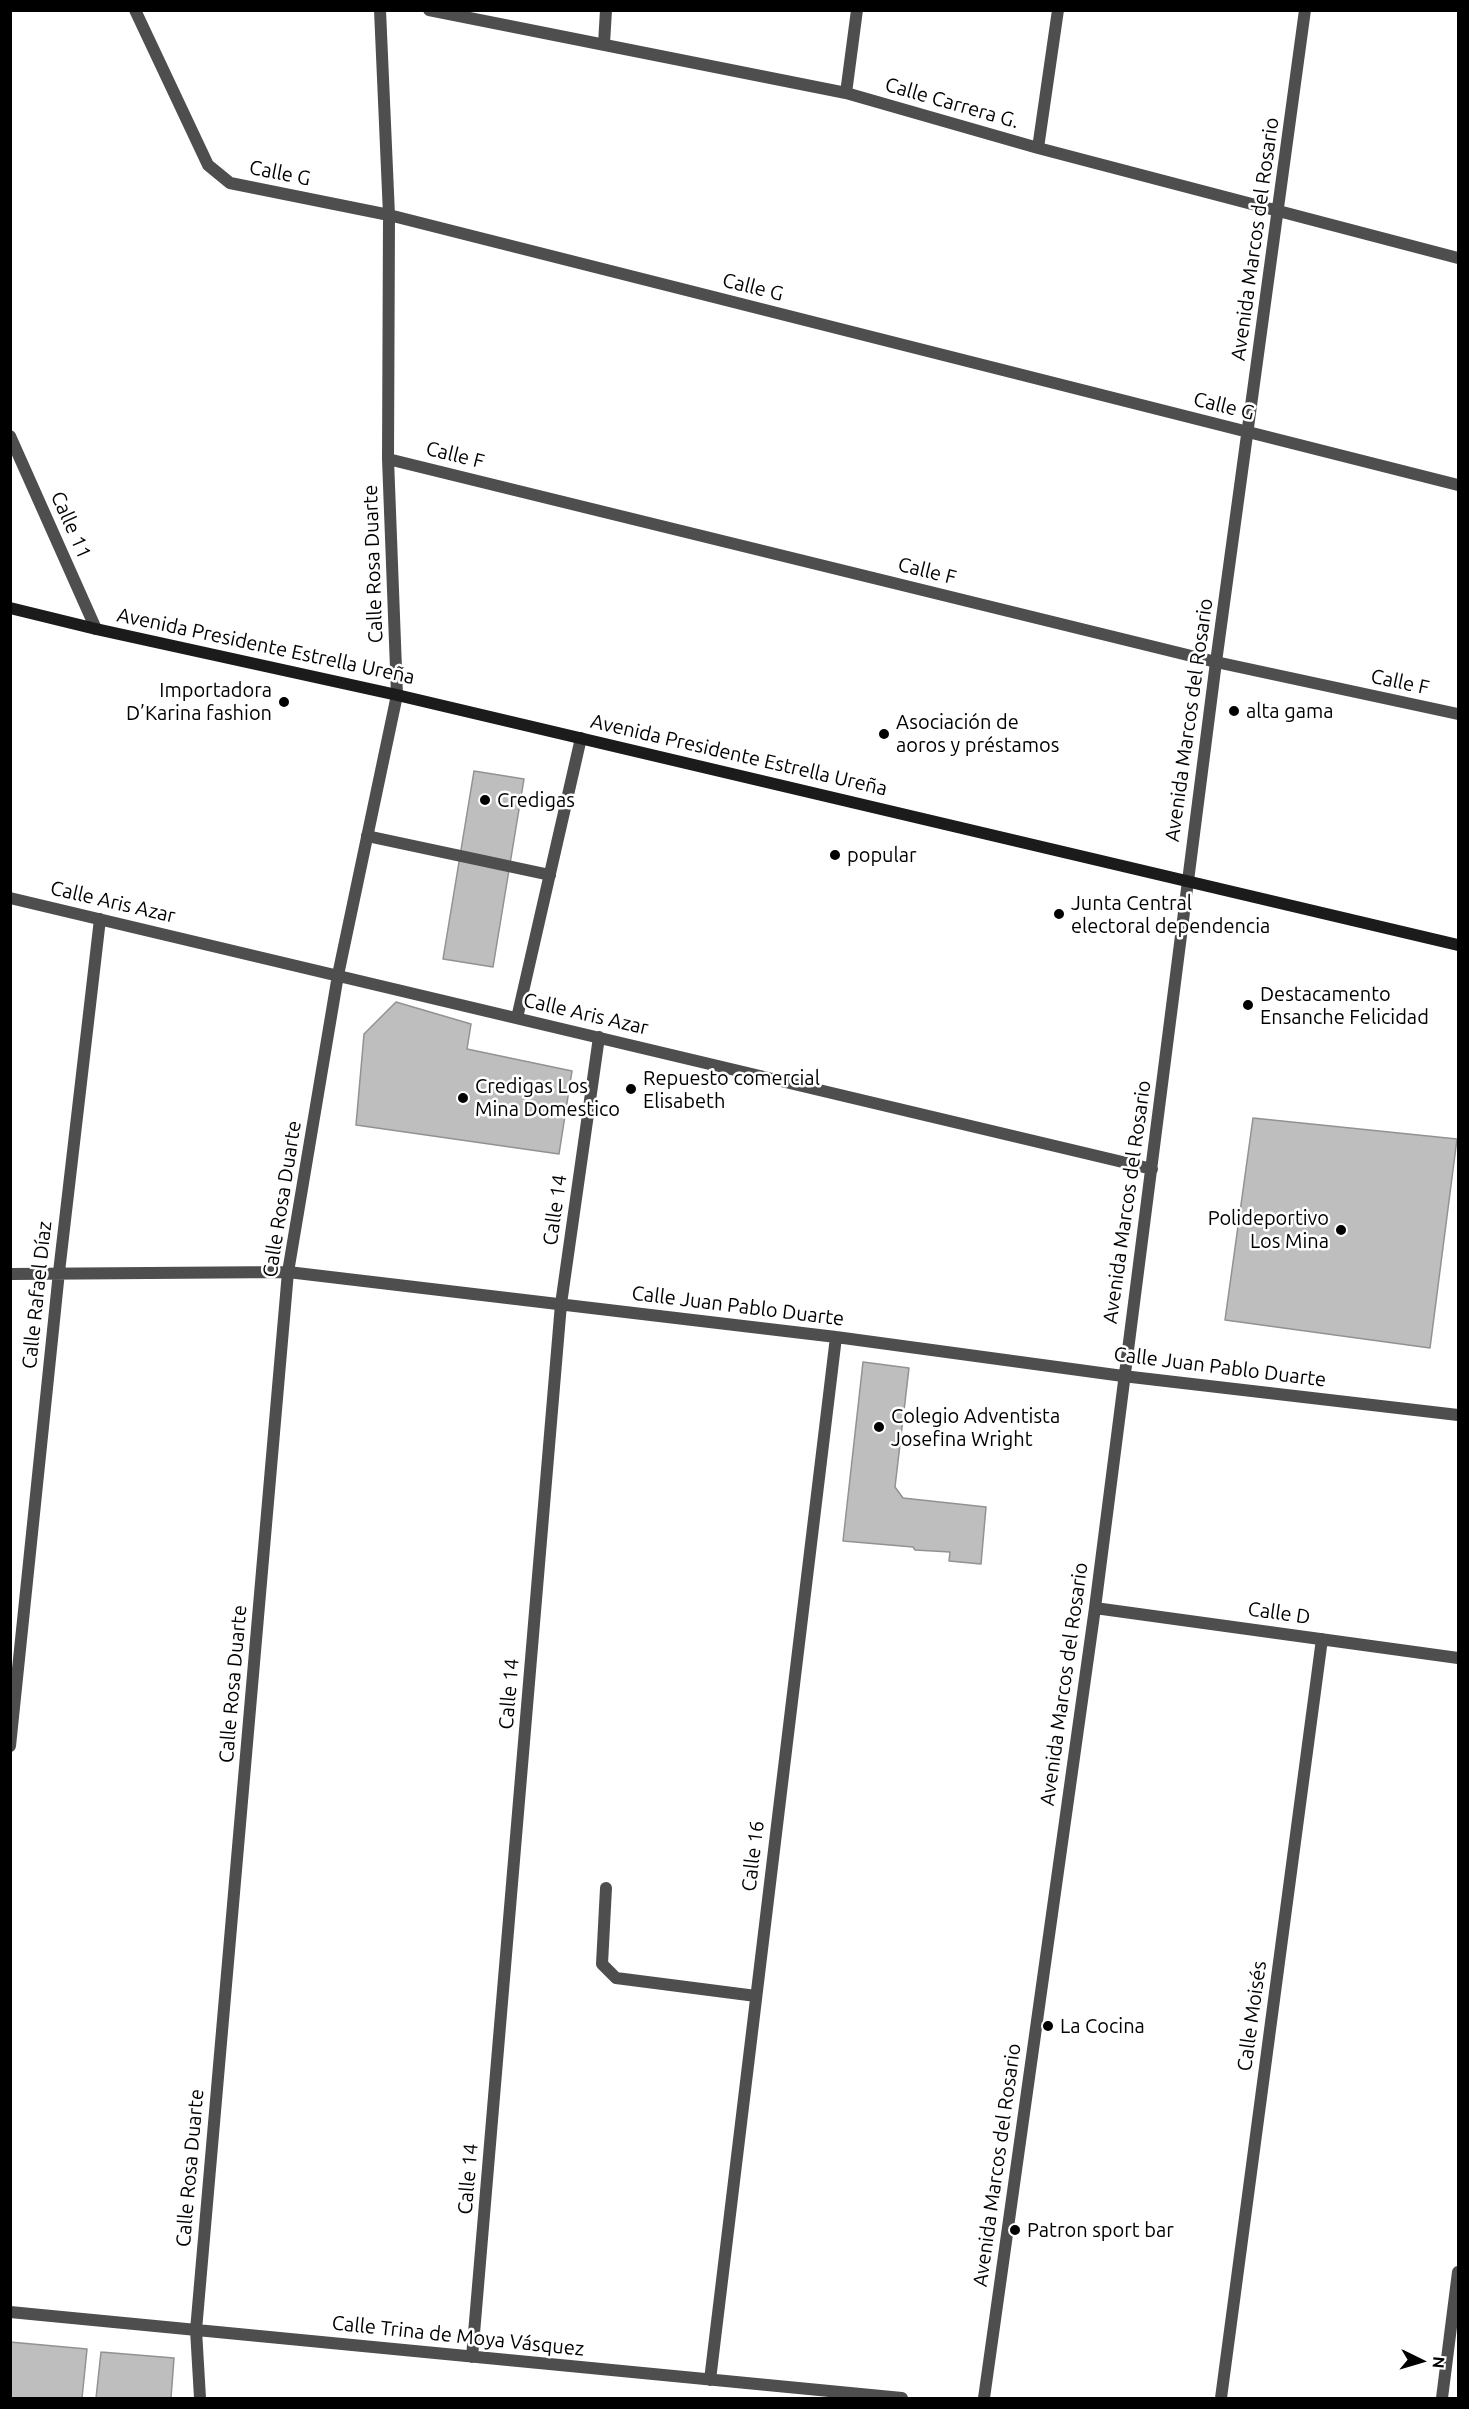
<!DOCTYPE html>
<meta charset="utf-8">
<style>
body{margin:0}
#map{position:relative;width:1469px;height:2409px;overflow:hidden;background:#fff;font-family:Ubuntu,sans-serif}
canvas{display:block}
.frame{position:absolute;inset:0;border:12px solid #000;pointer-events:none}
.north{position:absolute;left:1391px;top:2331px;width:60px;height:60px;-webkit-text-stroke:4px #fff;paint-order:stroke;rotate:95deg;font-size:16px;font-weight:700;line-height:24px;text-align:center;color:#000}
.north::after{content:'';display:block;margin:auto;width:21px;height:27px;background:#000;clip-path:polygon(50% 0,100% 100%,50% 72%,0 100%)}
</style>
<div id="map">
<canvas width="1469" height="2409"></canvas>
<div class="frame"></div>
<div class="north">N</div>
</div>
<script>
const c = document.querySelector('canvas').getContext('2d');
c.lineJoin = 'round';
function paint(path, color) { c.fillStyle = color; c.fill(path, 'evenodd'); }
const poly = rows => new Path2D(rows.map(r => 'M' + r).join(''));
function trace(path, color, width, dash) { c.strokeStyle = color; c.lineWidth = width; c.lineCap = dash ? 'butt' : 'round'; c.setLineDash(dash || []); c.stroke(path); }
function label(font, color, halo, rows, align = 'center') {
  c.font = font + ' Ubuntu,sans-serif'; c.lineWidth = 5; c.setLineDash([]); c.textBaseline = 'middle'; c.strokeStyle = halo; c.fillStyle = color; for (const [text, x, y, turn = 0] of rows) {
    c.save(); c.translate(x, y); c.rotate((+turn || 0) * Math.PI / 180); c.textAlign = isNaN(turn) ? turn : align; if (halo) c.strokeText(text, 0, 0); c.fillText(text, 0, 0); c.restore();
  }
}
const building = poly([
 [474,771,524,779,493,967,443,959,474,771],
 [396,1002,471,1024,467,1049,572,1071,559,1154,356,1125,364,1034,396,1002],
 [1253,1118,1457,1139,1430,1348,1225,1320,1253,1118],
 [863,1362,909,1368,895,1487,903,1498,986,1507,981,1564,949,1561,950,1552,915,1550,913,1547,843,1541,863,1362],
 [10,2342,87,2349,82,2398,10,2398,10,2342],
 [101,2352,174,2358,171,2398,96,2398,101,2352]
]);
paint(building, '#bebebe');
trace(building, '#929292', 1.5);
trace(poly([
 [367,836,550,875],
 [606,1888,602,1964,616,1978,756,1996]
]), '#4e4e4e', 12);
trace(poly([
 [135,10,208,165,230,183,389,215,1458,485],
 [429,10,846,93,1038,148,1458,258],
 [604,44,606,10],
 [846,93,857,10],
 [1038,148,1058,10],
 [10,436,96,629],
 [388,459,1216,662,1458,714],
 [10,898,1152,1169],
 [517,1018,581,738],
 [10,1274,288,1272,836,1337,1123,1376,1458,1415],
 [1095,1608,1458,1658],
 [10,1746,59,1272,100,919],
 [10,2312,902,2398],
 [472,2357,561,1304,599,1037],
 [710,2380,836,1337],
 [200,2398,196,2330,288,1272,338,975,397,695,388,459,389,215,380,10],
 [984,2398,1095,1608,1216,662,1305,10],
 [1221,2398,1322,1639],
 [1442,2398,1458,2272]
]), '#4e4e4e', 12);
trace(poly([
 [10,608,96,629,397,695,1458,945]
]), '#1b1b1b', 12);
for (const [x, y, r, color] of [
 [284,702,6,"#000"],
 [1234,711,6,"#000"],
 [884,734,6,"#000"],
 [485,800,6,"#000"],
 [835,855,6,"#000"],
 [1059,914,6,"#000"],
 [1248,1005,6,"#000"],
 [631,1089,6,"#000"],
 [463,1098,6,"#000"],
 [1341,1230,6,"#000"],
 [879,1427,6,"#000"],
 [1048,2026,6,"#000"],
 [1015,2230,6,"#000"]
]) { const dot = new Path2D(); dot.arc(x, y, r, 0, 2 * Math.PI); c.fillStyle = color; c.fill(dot); trace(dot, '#fff', 2); }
label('20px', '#000', '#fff', [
 ["Calle Carrera G.",952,103,16],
 ["Calle G",280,173,11],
 ["Avenida Marcos del Rosario",1255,239,-82],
 ["Calle G",753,287,14],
 ["Calle G",1224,406,14],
 ["Calle F",455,455,14],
 ["Calle 11",71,525,66],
 ["Calle Rosa Duarte",373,564,-92],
 ["Calle F",927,571,14],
 ["Avenida Presidente Estrella Ureña",266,646,12],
 ["Calle F",1400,682,12],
 ["Avenida Marcos del Rosario",1189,720,-82],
 ["Avenida Presidente Estrella Ureña",739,755,13],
 ["Calle Aris Azar",113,902,13],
 ["Calle Aris Azar",586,1014,13],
 ["Calle Rosa Duarte",282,1199,-81],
 ["Avenida Marcos del Rosario",1127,1202,-82],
 ["Calle 14",555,1210,-82],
 ["Calle Rafael Díaz",37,1295,-84],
 ["Calle Juan Pablo Duarte",738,1306,7],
 ["Calle Juan Pablo Duarte",1220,1367,7],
 ["Calle D",1279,1613,8],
 ["Calle Rosa Duarte",233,1684,-85],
 ["Avenida Marcos del Rosario",1064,1684,-82],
 ["Calle 14",509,1694,-85],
 ["Calle 16",753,1856,-83],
 ["Calle Moisés",1252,2016,-82],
 ["Avenida Marcos del Rosario",997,2165,-82],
 ["Calle Rosa Duarte",190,2168,-85],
 ["Calle 14",468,2179,-85],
 ["Calle Trina de Moya Vásquez",458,2336,6]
]);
label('20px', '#000', '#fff', [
 ["Importadora",272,690,"right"],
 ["D’Karina fashion",272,713,"right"],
 ["alta gama",1246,711],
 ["Asociación de",896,722],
 ["aoros y préstamos",896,745],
 ["Credigas",497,800],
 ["popular",847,855],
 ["Junta Central",1071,903],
 ["electoral dependencia",1071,926],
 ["Destacamento",1260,994],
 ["Ensanche Felicidad",1260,1017],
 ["Repuesto comercial",643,1078],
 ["Elisabeth",643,1101],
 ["Credigas Los",475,1086],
 ["Mina Domestico",475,1109],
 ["Polideportivo",1329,1218,"right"],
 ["Los Mina",1329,1241,"right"],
 ["Colegio Adventista",891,1416],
 ["Josefina Wright",891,1439],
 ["La Cocina",1060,2026],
 ["Patron sport bar",1027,2230]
], 'left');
</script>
